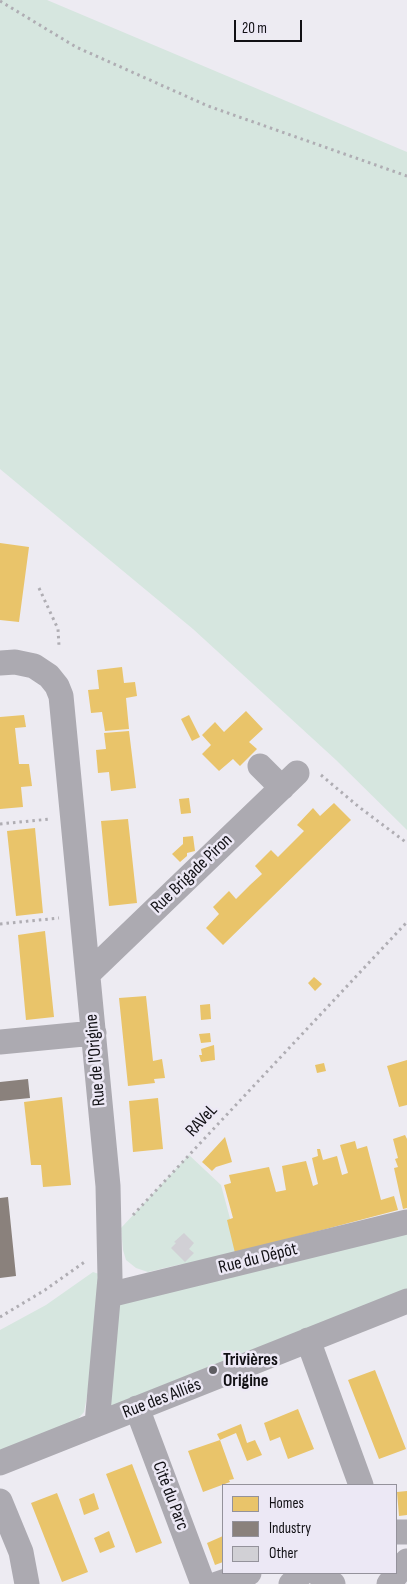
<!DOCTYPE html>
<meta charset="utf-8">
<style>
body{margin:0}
#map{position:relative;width:407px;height:1584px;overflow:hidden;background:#edebf2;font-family:"Sofia Sans Condensed",sans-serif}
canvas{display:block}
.legend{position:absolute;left:222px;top:1484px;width:175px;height:90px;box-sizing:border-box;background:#ece8f5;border:1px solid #94929b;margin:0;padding:6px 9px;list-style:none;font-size:15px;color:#111014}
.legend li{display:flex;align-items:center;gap:10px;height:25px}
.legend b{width:25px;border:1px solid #94929b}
.scale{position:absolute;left:234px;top:20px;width:68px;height:22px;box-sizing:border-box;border:2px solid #111014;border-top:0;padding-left:6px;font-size:15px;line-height:18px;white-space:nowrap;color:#111014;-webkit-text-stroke:4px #ece8f5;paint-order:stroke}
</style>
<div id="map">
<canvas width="407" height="1584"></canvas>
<ul class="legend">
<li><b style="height:14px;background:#e9c46a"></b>Homes</li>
<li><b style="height:14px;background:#8a817c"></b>Industry</li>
<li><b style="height:14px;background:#d1d0d5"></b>Other</li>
</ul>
<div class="scale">20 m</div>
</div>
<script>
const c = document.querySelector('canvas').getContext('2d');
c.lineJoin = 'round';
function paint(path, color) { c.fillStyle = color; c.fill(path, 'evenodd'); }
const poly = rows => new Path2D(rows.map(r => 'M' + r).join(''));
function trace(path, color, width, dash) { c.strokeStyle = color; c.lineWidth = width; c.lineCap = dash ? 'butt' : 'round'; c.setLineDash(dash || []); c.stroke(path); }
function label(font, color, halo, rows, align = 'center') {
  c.font = font + ' "Sofia Sans Condensed",sans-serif'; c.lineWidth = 5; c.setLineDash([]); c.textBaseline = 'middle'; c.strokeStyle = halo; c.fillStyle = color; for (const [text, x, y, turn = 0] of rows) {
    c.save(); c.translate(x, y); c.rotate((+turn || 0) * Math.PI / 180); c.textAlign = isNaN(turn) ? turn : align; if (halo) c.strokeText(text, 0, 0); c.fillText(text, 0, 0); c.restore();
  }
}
paint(poly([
 [0,0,47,0,407,152,407,830,336,760,193,629,0,469],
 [189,1155,221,1185,242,1263,407,1222,407,1301,97,1424,109,1295,182,1264,148,1272,136,1268,126,1260,123,1250,121,1228],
 [93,1272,102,1275,92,1369,84,1412,76,1421,0,1451,0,1330,46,1305]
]), '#d6e6df');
paint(poly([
 [0,543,29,547,19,622,0,620],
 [122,667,124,683,135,682,137,696,126,698,129,729,105,731,102,712,91,713,88,690,99,689,97,670],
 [246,711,263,729,249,742,257,749,240,766,233,759,219,771,202,754,211,745,202,735,215,722,224,732],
 [24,715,26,727,15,728,19,764,29,764,32,786,21,787,23,807,0,809,0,717],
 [189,715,200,737,192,741,181,719],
 [129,731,136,788,111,791,109,772,98,773,96,750,106,749,104,733],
 [189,798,191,813,181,814,179,799],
 [334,803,351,820,223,945,206,928,219,914,213,907,229,891,236,899,250,885,262,874,255,866,271,850,278,857,304,831,297,825,313,808,320,816],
 [128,819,137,903,109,906,101,821],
 [35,828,43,913,16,916,7,831],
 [193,836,195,851,187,853,187,856,180,862,172,854,183,844,183,837],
 [45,931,54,1017,26,1020,18,935],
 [314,977,322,984,315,991,308,983],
 [146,996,153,1061,162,1059,165,1078,154,1079,155,1083,128,1086,119,998],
 [210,1004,211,1019,201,1020,200,1005],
 [210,1033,211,1042,201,1043,199,1034],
 [214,1045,215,1060,201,1062,199,1055,202,1055,201,1049],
 [407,1060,407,1105,399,1107,387,1066],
 [324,1063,326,1071,317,1073,315,1065],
 [62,1097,71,1185,43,1187,41,1165,31,1165,24,1102],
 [158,1098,163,1149,133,1152,129,1101],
 [405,1135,407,1139,407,1208,403,1209,394,1168,398,1167,395,1159,398,1158,393,1139],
 [225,1137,232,1162,216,1167,212,1171,202,1162],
 [355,1141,357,1149,367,1146,381,1200,394,1196,398,1210,235,1253,227,1220,233,1218,224,1185,231,1183,229,1175,269,1167,276,1192,286,1190,282,1166,306,1161,313,1186,318,1184,312,1158,318,1156,317,1149,320,1149,323,1160,337,1156,342,1175,348,1173,340,1145],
 [375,1370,406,1449,379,1459,348,1380],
 [298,1409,314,1449,288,1459,280,1437,270,1441,264,1423],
 [241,1424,247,1443,255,1440,262,1455,247,1461,236,1433,220,1440,217,1434],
 [220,1440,234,1479,229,1480,230,1482,203,1492,188,1451],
 [132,1464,162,1543,136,1553,106,1474],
 [407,1491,407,1515,399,1516,397,1492],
 [57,1493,88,1572,62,1582,31,1503],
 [94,1493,99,1509,84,1515,79,1499],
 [109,1531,115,1547,100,1553,94,1538],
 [223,1536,223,1562,215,1565,207,1543]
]), '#e9c46a');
paint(poly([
 [28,1079,30,1098,0,1101,0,1082],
 [8,1197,16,1276,0,1278,0,1198]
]), '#8a817c');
paint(poly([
 [184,1233,194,1243,189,1249,194,1253,185,1262,171,1248,176,1243,174,1242]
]), '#d1d0d5');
trace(poly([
 [0,1,76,47,208,106,407,176],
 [39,588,58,629,59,646],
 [321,775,359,807,407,843],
 [0,824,50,819],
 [0,924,59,918],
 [133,1215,407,922],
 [0,1317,45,1290,86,1261]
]), '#afadb3', 3, [2.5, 4]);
trace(poly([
 [0,663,15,662,34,666,49,676,57,686,61,696,108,1186,110,1278,97,1424],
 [260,766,282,788],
 [88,974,297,773],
 [0,1042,94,1033],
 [109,1295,407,1222],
 [308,1340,361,1485],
 [137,1408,203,1584],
 [0,1463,407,1301],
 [0,1501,21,1552,27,1584],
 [396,1532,407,1532],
 [317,1573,333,1584],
 [217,1584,249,1573],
 [291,1584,302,1573],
 [389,1584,407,1561]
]), '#acaab1', 25);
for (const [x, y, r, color] of [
 [213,1370,5,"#5e5d62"]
]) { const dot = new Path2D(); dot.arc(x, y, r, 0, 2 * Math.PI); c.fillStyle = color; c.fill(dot); trace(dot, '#ece8f5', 2); }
label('18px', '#111014', '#ece8f5', [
 ["Rue Brigade Piron",192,874,-44],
 ["Rue de l'Origine",96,1060,-95],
 ["RAVeL",202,1121,-47],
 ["Rue du Dépôt",258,1259,-14],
 ["Rue des Alliés",162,1399,-21],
 ["Cité du Parc",170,1496,69]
]);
label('bold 18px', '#111014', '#ece8f5', [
 ["Trivières",223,1360],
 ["Origine",223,1381]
], 'left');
</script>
